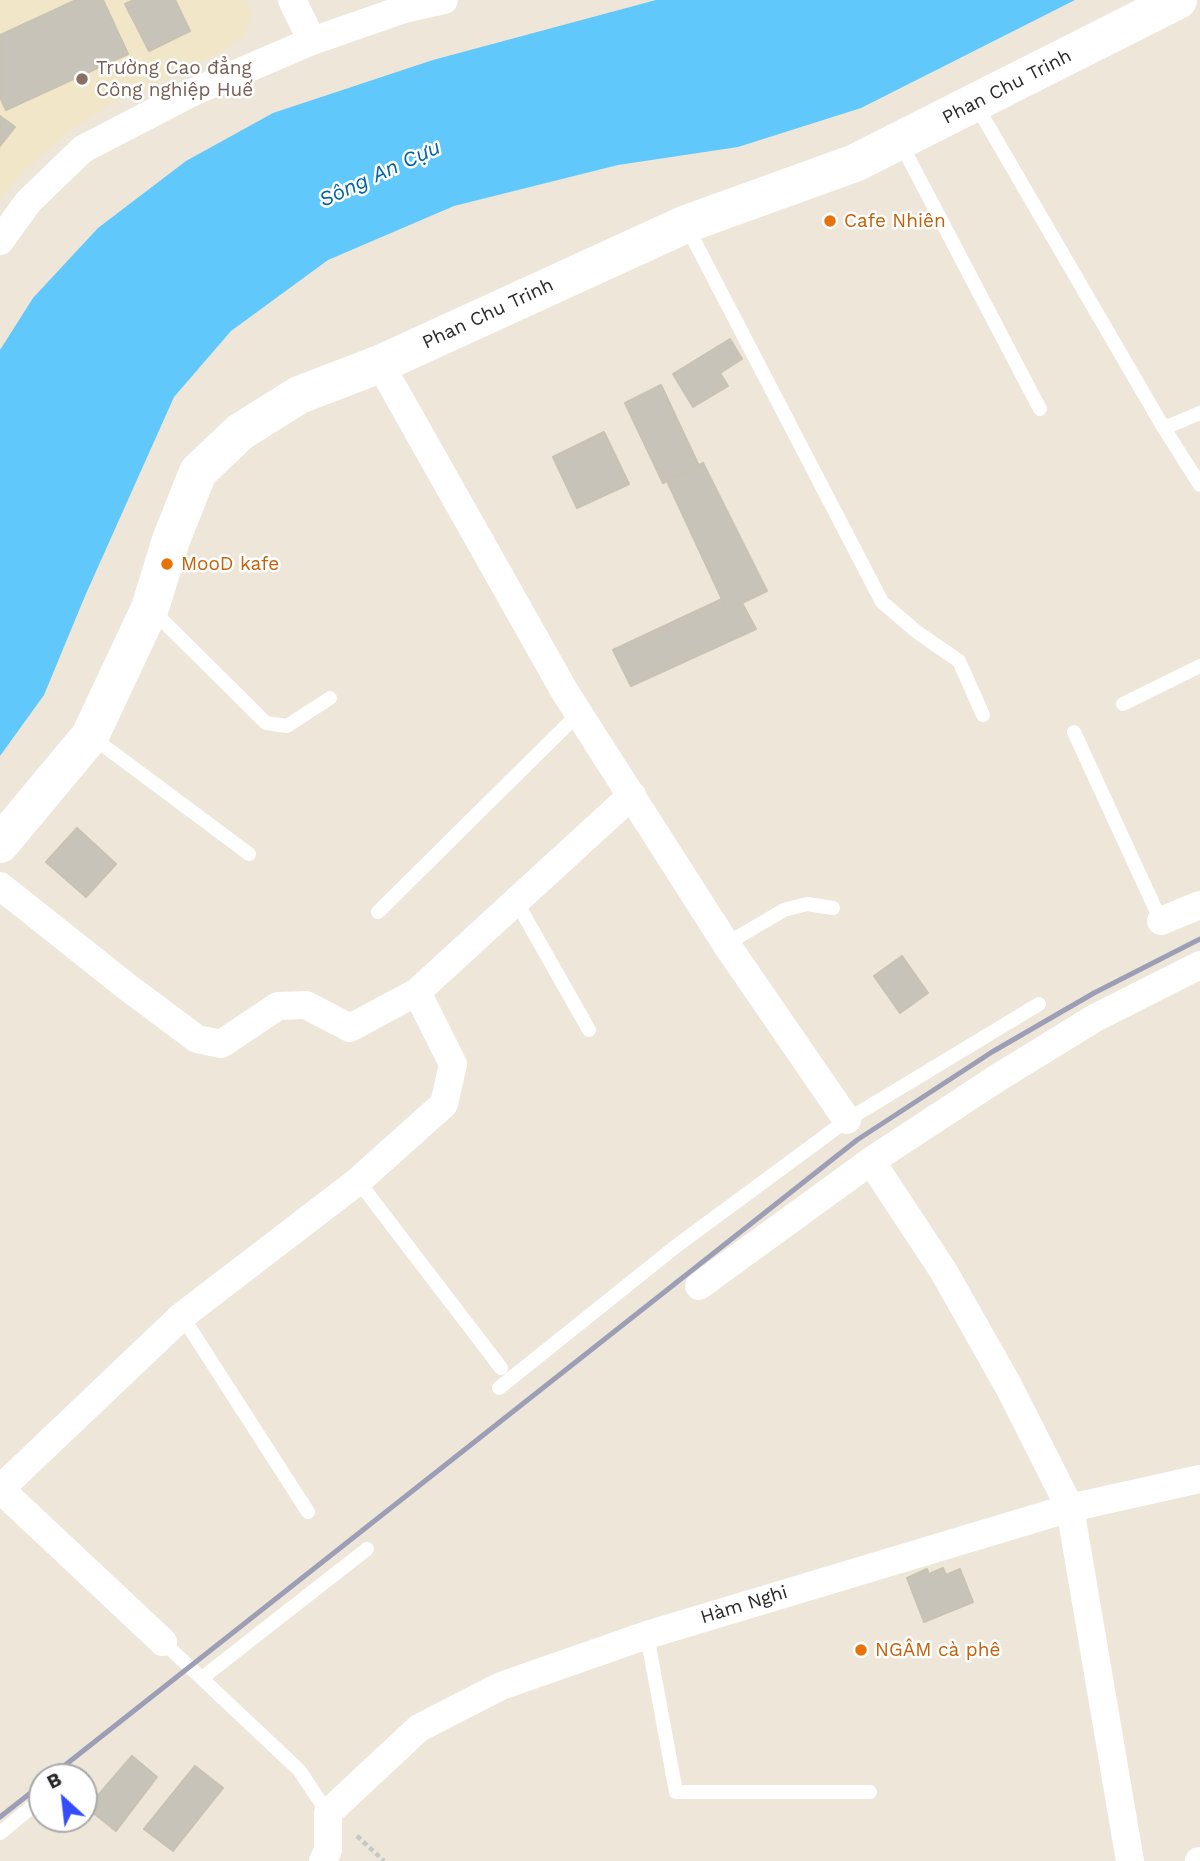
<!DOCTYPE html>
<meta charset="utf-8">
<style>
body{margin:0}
#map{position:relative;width:1200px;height:1861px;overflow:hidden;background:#ede6d9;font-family:"Work Sans",sans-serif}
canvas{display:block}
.north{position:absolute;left:28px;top:1763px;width:70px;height:70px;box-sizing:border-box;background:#fff;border:2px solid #a9a9a9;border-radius:50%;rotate:333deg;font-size:19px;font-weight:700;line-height:28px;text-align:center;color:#292929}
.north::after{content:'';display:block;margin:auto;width:24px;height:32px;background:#344dff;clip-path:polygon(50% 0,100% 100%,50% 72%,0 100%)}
</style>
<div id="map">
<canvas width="1200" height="1861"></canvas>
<div class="north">B</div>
</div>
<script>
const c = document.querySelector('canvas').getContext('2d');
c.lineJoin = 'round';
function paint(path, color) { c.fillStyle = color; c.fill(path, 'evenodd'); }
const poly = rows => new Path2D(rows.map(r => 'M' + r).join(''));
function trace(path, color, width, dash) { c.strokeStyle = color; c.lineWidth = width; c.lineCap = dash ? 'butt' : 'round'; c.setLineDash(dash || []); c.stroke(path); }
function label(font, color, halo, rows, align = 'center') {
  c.font = font + ' "Work Sans",sans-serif'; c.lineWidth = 5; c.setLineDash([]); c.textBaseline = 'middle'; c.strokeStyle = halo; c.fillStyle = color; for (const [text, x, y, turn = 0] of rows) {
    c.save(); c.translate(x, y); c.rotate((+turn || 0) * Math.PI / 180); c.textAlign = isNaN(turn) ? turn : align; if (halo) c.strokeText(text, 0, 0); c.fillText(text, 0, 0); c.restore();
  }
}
paint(poly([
 [0,0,246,0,252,12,245,36,219,54,111,104,69,131,20,175,0,200]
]), '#f1e6c7');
paint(poly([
 [656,0,1075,0,861,108,738,147,618,165,454,206,328,260,231,331,174,397,85,596,44,695,0,756,0,350,33,298,98,228,186,161,273,113,433,60]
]), '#61c8fb');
const building = poly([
 [76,0,103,0,128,54,6,110,0,97,0,35,76,0],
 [134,0,175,0,190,31,149,51,125,4,134,0],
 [0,116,15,127,0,146,0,116],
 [730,339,742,359,720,373,728,386,693,407,673,374,730,339],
 [661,385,699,466,663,483,625,403,661,385],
 [604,432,629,484,577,508,553,457,604,432],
 [703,463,767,591,727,610,667,481,703,463],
 [722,599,727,610,742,603,756,629,631,686,613,650,722,599],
 [77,828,116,864,86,897,46,862,77,828],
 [902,956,928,993,900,1013,874,976,902,956],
 [943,1568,946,1575,960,1569,973,1602,924,1622,907,1578,927,1569,929,1574,943,1568],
 [132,1756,157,1777,116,1831,87,1808,132,1756],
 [195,1766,223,1788,173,1851,144,1829,195,1766]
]);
paint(building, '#c8c3b9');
trace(building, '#c8c2b3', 2);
trace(poly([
 [357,1836,384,1861]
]), '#c7c7c7', 4.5, [5, 3.5]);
trace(poly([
 [976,105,1162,425,1169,426,1200,413],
 [900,142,1040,409],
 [686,225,882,602,917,632,959,661,983,715],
 [1162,425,1200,485],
 [151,609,266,723,287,726,330,698],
 [1123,704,1200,666],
 [1074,732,1161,921],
 [92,737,249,854],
 [516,901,589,1030],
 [378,912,579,713],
 [726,944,784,910,807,904,833,908],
 [358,1181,501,1368],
 [182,1316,308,1512],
 [499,1388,675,1247,847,1120,1039,1004],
 [647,1635,676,1792,870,1792],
 [163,1642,299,1770,328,1813],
 [202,1678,367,1549],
 [0,1833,34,1805]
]), '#fff', 14);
trace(poly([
 [292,0,312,41],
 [0,241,28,202,83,149,193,92,312,41,404,9,444,0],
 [380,364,565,692,726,944,847,1120],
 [0,886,126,986,197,1039,221,1044,278,1006,306,1005,350,1028,417,992],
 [1161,921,1200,905],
 [871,1161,944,1272,1009,1387,1070,1508,1130,1861],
 [699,1286,871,1161,999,1077,1095,1018,1200,965],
 [0,1489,182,1316,358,1181,444,1104,453,1064,417,992,632,795],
 [0,1489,163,1642],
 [323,1861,328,1850,328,1813,419,1728,501,1686,647,1635,1070,1508,1200,1479],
 [1199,1861,1200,1861]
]), '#fff', 28);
trace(poly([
 [0,844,90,736,150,608,171,540,198,472,240,432,299,395,380,364,686,224,855,163,1178,0]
]), '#fff', 38);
trace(poly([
 [50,1777,857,1140,992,1052,1094,993,1200,939],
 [0,1817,42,1784]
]), '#9c9eb6', 5);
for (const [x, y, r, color] of [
 [82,79,7,"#8d6e63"],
 [830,221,7,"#e8710a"],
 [167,564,7,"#e8710a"],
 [861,1650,7,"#e8710a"]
]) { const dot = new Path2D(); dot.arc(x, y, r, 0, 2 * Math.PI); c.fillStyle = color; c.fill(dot); trace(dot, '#fff', 2.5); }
label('19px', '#785e54', '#fff', [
 ["Trường Cao đẳng",96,68],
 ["Công nghiệp Huế",96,90]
], 'left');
label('19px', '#292929', '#fff', [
 ["Phan Chu Trinh",1007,87,-27],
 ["Phan Chu Trinh",488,314,-25],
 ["Hàm Nghi",744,1605,-17]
]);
label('19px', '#c56008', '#fff', [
 ["Cafe Nhiên",844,221],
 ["MooD kafe",181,564],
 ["NGÂM cà phê",875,1650]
], 'left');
label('italic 21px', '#0062a6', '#fff', [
 ["Sông An Cựu",380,174,-25]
]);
</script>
